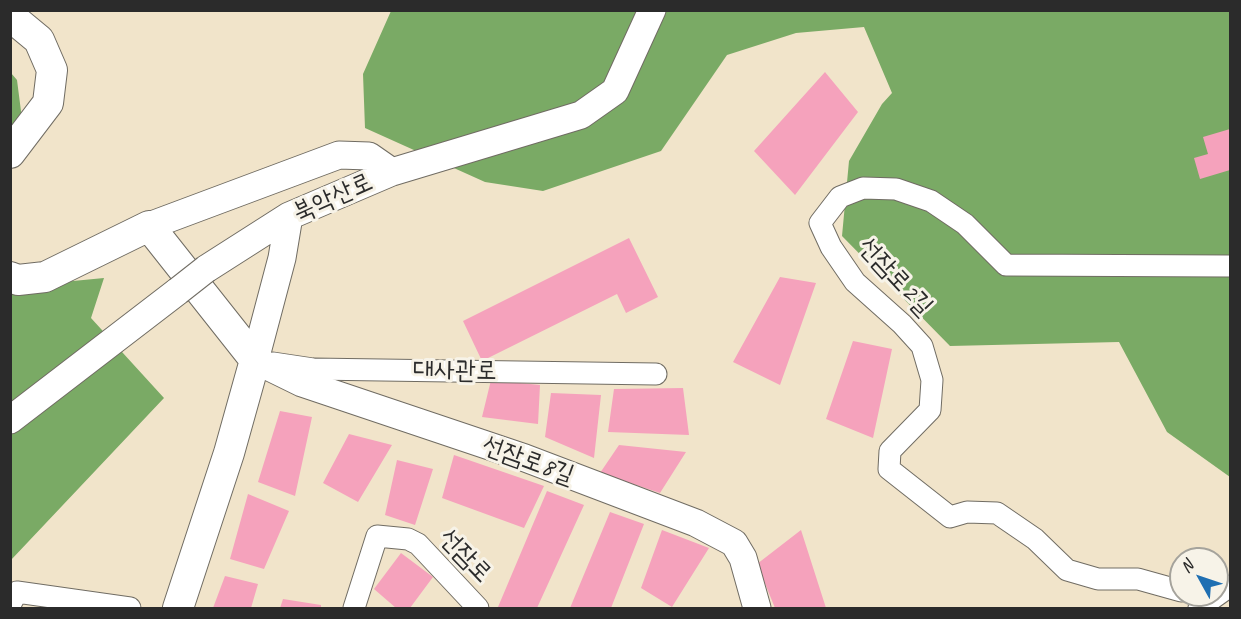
<!DOCTYPE html>
<meta charset="utf-8">
<style>
body{margin:0}
#map{position:relative;width:1241px;height:619px;overflow:hidden;background:#f1e4ca;font-family:Caveat,sans-serif}
canvas{display:block}
.frame{position:absolute;inset:0;border:12px solid #2b2b2b;pointer-events:none}
.north{position:absolute;left:1169px;top:547px;width:60px;height:60px;box-sizing:border-box;background:#f7f3e8;border:2px solid #a5a39c;border-radius:50%;rotate:310deg;font-size:16px;font-weight:700;line-height:24px;text-align:center;color:#2b2b2b}
.north::after{content:'';display:block;margin:auto;width:21px;height:27px;background:#1f6fb2;clip-path:polygon(50% 0,100% 100%,50% 72%,0 100%)}
</style>
<div id="map">
<canvas width="1241" height="619"></canvas>
<div class="frame"></div>
<div class="north">N</div>
</div>
<script>
const c = document.querySelector('canvas').getContext('2d');
c.lineJoin = 'round';
function paint(path, color) { c.fillStyle = color; c.fill(path, 'evenodd'); }
const poly = rows => new Path2D(rows.map(r => 'M' + r).join(''));
function trace(path, color, width, dash) { c.strokeStyle = color; c.lineWidth = width; c.lineCap = dash ? 'butt' : 'round'; c.setLineDash(dash || []); c.stroke(path); }
function label(font, color, halo, rows, align = 'center') {
  c.font = font + ' Caveat,"Poor Story",sans-serif'; c.lineWidth = 6; c.setLineDash([]); c.textBaseline = 'middle'; c.strokeStyle = halo; c.fillStyle = color; for (const [text, x, y, turn = 0] of rows) {
    c.save(); c.translate(x, y); c.rotate((+turn || 0) * Math.PI / 180); c.textAlign = isNaN(turn) ? turn : align; if (halo) c.strokeText(text, 0, 0); c.fillText(text, 0, 0); c.restore();
  }
}
paint(poly([
 [391,11,1230,11,1230,477,1167,432,1119,342,950,346,842,236,849,161,882,104,892,93,864,27,796,33,727,55,661,151,543,191,485,182,365,128,363,74],
 [11,73,17,80,22,119,11,134],
 [104,278,91,318,164,398,11,560,11,287]
]), '#7aaa65');
paint(poly([
 [825,72,858,112,795,195,754,151],
 [1230,129,1230,170,1200,179,1194,158,1208,154,1203,137],
 [629,238,658,297,626,313,617,294,482,361,463,321],
 [780,277,816,283,780,385,733,362],
 [853,341,892,349,873,438,826,419],
 [491,380,540,385,538,424,482,417],
 [683,388,689,435,608,432,614,389],
 [551,393,601,395,594,458,545,437],
 [280,411,312,417,295,496,258,482],
 [349,434,392,445,358,502,323,483],
 [619,445,686,452,660,493,600,473],
 [454,455,544,486,524,528,442,498],
 [397,460,433,469,415,525,385,515],
 [547,491,584,505,537,608,501,608,498,607],
 [248,494,289,511,264,569,230,559],
 [610,512,644,524,611,608,570,608],
 [662,530,709,548,672,607,641,588],
 [801,530,826,608,775,608,757,564],
 [401,553,433,577,410,608,396,608,374,589],
 [225,576,258,584,251,608,213,608],
 [283,599,321,605,321,608,280,608]
]), '#f5a2bc');
const minor = poly([
 [273,363,313,369,656,374],
 [1181,591,1138,579,1098,579,1067,570,1035,539,997,513,967,512,950,517,889,469,890,451,930,410,932,380,922,346,902,324,855,282,831,247,820,223,840,197,863,188,896,189,931,201,965,224,1006,265,1230,266],
 [10,605,17,592,130,608],
 [354,608,377,536,408,539,418,544,478,608],
 [1199,608,1230,586]
]);
const tertiary = poly([
 [289,216,282,258,255,360,302,383,525,458,696,523,734,543,743,558,757,608],
 [149,226,339,155,369,156,392,172],
 [206,269,289,216,392,172,581,115,615,91,652,10],
 [10,420,178,291]
]);
const secondary = poly([
 [10,16,39,40,52,70,48,103,10,153],
 [10,277,18,280,45,277,149,226,255,360,229,453,178,608]
]);
trace(minor, '#706c63', 23);
trace(tertiary, '#706c63', 29);
trace(secondary, '#706c63', 32);
trace(minor, '#fff', 21);
trace(tertiary, '#fff', 27);
trace(secondary, '#fff', 30);
const tertiaryBridge = poly([
 [178,291,206,269]
]);
trace(tertiaryBridge, '#706c63', 29, []);
trace(tertiaryBridge, '#fff', 27);
label('26px', '#2b2b2b', '#f7f3e8', [
 ["북악산로",333,198,-24],
 ["선잠로2길",895,277,47],
 ["대사관로",455,371,1],
 ["선잠로8길",528,461,20],
 ["선잠로",465,556,46]
]);
</script>
